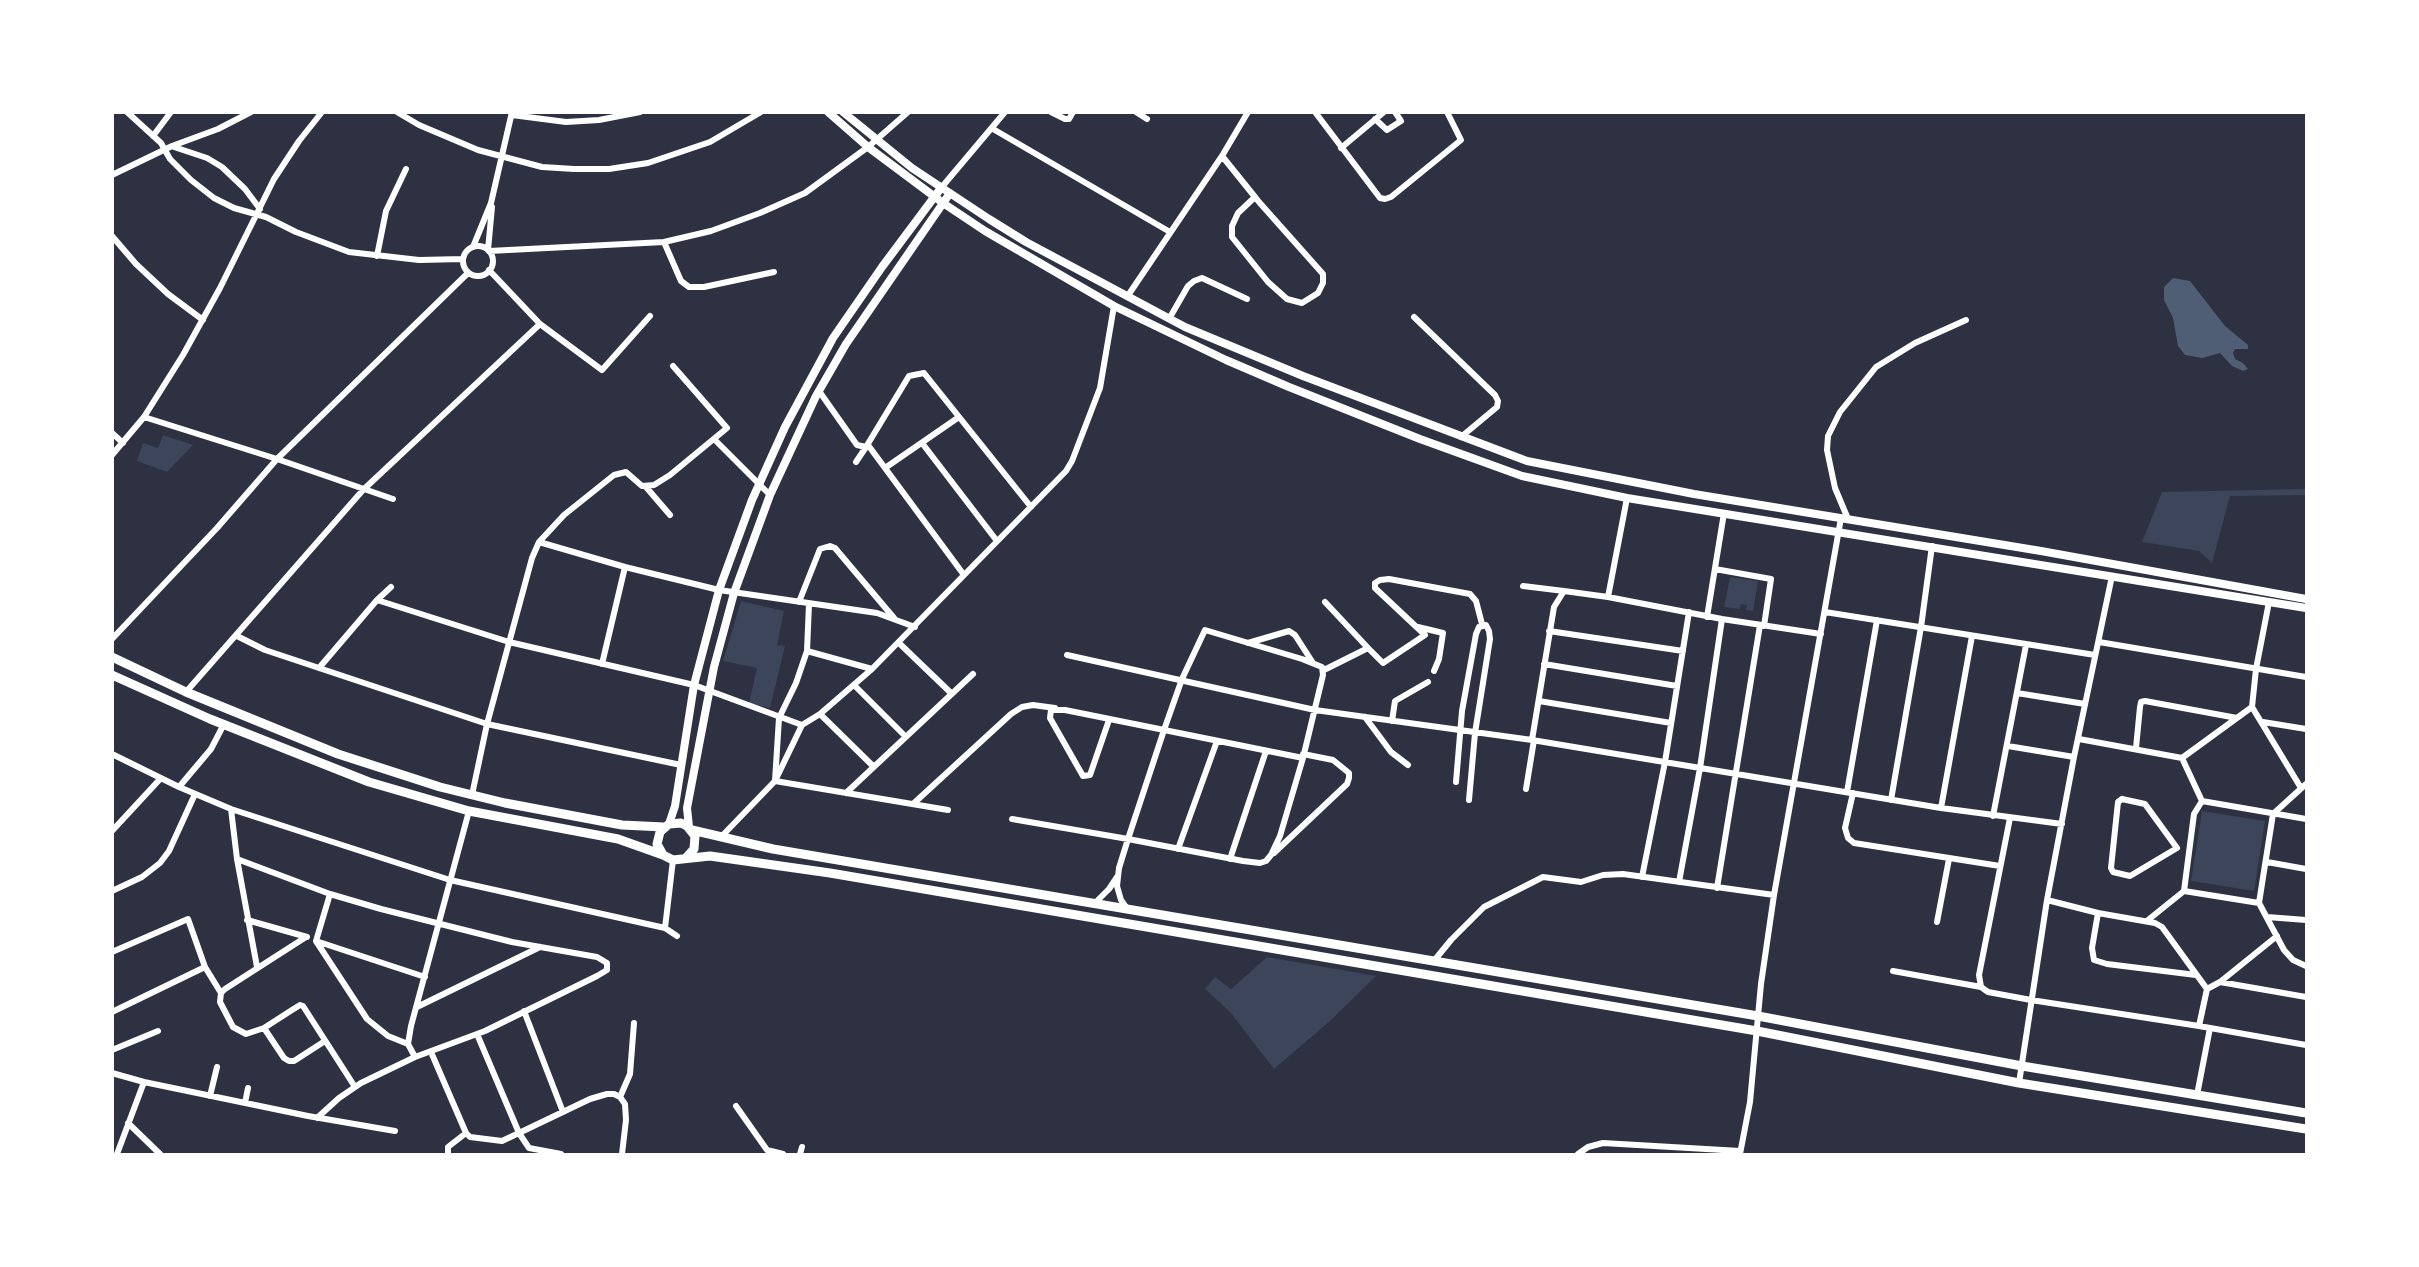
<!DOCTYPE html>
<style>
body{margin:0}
#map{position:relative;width:2419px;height:1267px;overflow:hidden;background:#2d3142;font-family:"IBM Plex Sans",sans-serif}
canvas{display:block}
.frame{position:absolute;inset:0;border:114px solid #fff;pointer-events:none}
</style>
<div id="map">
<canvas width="2419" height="1267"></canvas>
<div class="frame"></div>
</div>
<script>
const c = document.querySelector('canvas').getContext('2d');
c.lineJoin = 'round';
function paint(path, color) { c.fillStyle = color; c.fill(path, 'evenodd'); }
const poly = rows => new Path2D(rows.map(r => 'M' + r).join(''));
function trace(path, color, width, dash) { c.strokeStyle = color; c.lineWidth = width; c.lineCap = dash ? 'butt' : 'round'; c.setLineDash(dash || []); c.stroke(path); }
paint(poly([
 [163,435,193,445,167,472,137,461,143,443,158,448],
 [2306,489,2306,495,2230,496,2212,563,2199,551,2142,542,2162,492],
 [1730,577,1758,581,1753,611,1746,610,1747,605,1741,604,1740,609,1724,607],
 [741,601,784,611,777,645,785,646,770,708,749,703,757,668,723,661],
 [2202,811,2265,821,2254,891,2191,881],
 [1267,957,1376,976,1330,1021,1274,1069,1230,1012,1205,989,1215,977,1231,989]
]), '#3c4559');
paint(poly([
 [2173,278,2190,281,2225,326,2248,345,2248,349,2235,349,2233,353,2235,359,2243,363,2248,369,2243,371,2232,366,2220,353,2202,358,2185,355,2178,346,2173,318,2164,300,2164,287]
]), '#4f5d75');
trace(poly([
 [127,112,161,143,170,159,191,180,214,198,234,208,266,217,296,232,349,252,419,260,463,259],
 [397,112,419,125,478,150,542,167,574,169,609,169,648,163,710,142,761,112],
 [1051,112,1065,119,1069,119,1073,112],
 [1136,112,1147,119],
 [1315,112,1380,198,1385,199,1391,197,1461,140,1447,112],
 [512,115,566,122,599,120,640,112],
 [1375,119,1387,130,1401,121,1395,112],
 [993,129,1170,232],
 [153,136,171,112],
 [174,147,207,158,222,167,245,189,260,209],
 [1341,148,1384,112],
 [1222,156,1255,197,1259,202,1323,274,1323,283,1318,293,1302,303,1287,299,1268,282,1232,237,1232,226,1238,213,1255,197],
 [112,175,172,146,218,129,251,112],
 [941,188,1005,112],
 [112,236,136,264,168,294,203,320],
 [664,242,681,281,689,287,704,287,774,272],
 '463 261a15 15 0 1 1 30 0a15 15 0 1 1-30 0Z',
 [473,247,491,203,512,112],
 [488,250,492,207],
 [489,251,664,242,711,231,760,213,805,193,868,147,908,112],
 [377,256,386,211,406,169],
 [489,270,540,324,602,370,650,316],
 [1127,297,1222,156,1248,112],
 [1414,317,1495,395,1498,401,1497,407,1461,437],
 [1169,319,1188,286,1194,281,1202,278,1247,299],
 [819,391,857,445,866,447,909,376,924,373,1031,507],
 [144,417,277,459,393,499],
 [112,433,123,443],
 [715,440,770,495],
 [922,443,997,541],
 [868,445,964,575],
 [112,455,144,417,183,355,220,288,274,179,299,141,322,112],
 [856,462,866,447],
 [885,468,959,417],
 [646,487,670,515],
 [1848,519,1835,488,1827,450,1828,436,1840,412,1876,367,1915,343,1966,320],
 [539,542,625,567,719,590,877,613,915,627],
 [1715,569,1771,579,1764,626],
 [1523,586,1564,591],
 [1608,597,1627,498],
 [377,600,509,642,694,685,802,725],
 [799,602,820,549,830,546,835,548,894,618],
 [1325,602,1368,648],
 [2269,602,2256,669,2252,707,2301,788],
 [809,604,807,651,872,669],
 [1825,612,2095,655],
 [1707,617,1724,513],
 [1418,627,1443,633,1439,659,1434,671],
 [1549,631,1683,651],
 [237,636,265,650,487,724,681,765],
 [112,639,217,528,277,459,468,273],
 [2099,642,2306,677],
 [899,643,952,694],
 [1248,643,1289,631,1295,635,1313,663],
 [807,651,796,683,779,718,775,781,948,810],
 [1067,655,1315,710,1532,740,1941,808,2062,824],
 [602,664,625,567],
 [1544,664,1677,686],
 [319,668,377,600,391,587],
 [1324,670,1368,648,1383,663,1425,635,1375,588,1375,583,1380,580,1389,579,1470,594,1476,601,1482,624],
 [854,685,906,737],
 [186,692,363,490,540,324],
 [2017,693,2085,704],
 [1539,701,1671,723],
 [820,714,874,767],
 [1365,717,1391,752,1408,765],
 [1109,720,1090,775,1083,776,1050,718,1051,710,1065,710,1303,758],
 [1392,721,1395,701,1428,682],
 [2263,722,2306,729],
 [2079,739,2182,758,2252,707],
 [1532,740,1554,607,1564,591,1608,597,1722,619,1821,634],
 [2008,746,2074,757],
 [2136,748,2140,707,2141,702,2145,701,2237,718],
 [112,754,179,787,231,809,450,880,665,928,673,860],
 [2182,758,2202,801],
 [1456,782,1462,711,1476,634,1479,627,1486,625,1489,631,1490,639,1475,733,1469,800],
 [179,787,211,749,224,724],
 [1526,789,1534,740],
 [1847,792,1877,620],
 [846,793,973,674],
 [1853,793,1845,828,1848,838,1854,843,2000,866],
 [472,795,487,724,532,558,539,542,564,515,614,475,626,472,642,486,654,485,670,475,727,428,673,366],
 [2122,799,2145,804,2177,848,2130,876,2113,872,2111,868,2118,802,2122,799],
 [1891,800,1921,627,1932,546],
 [913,804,1011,714,1022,707,1033,705,1055,708],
 [1941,808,1972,636],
 [231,809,237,859,257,967],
 [1993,816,2026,645],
 [2010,818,1979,975,1981,987,1988,992,2031,1000,2199,1026,2306,1045],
 [1012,819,1128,839,1243,861,1260,863,1266,861,1271,855,1280,836,1303,758,1323,675,1322,667,1302,659,1205,630,1182,679,1164,730,1128,839,1119,868,1117,886,1121,900,1128,910],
 [112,831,161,778],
 [721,837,775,781,802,725,820,714,872,669,1066,471,1072,461,1100,388,1114,306],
 [1178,849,1217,741],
 [1274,853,1347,784,1349,778,1349,773,1333,760,1303,754],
 [237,859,330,894,381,909,512,942,597,957,607,963,607,970,597,976,485,1031,415,1057,361,1083,339,1098,317,1118],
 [1230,859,1266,751],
 [2267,862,2306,869],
 [1642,877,1665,762,1689,612],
 [1679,882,1700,768,1722,619],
 [1717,888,1760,625],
 [112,891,142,877,160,863,169,851,195,794],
 [2184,891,2259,903,2273,814,2306,784],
 [330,894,316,941,367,1019,388,1036,408,1044],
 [1774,895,1841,518],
 [2047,900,2098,913,2155,923,2162,927,2207,989],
 [2259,903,2284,950,2293,960,2306,966],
 [1094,904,1109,889,1117,877],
 [2098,913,2092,948,2094,960,2107,964,2196,975],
 [2267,917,2306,920],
 [247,920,307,937],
 [2148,920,2184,891,2194,814,2202,801,2306,819],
 [1937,922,1949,859],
 [665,928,677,936],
 [306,937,225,989,221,993,220,1002,233,1027,246,1034,264,1028,292,1010,300,1005,303,1006,355,1087],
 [316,941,425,977],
 [112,952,188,919,205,967,221,993],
 [1433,962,1451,940,1484,907,1543,877,1581,882,1603,875,1623,874,1774,895,1761,984,1750,1102,1740,1154],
 [1893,971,1981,987],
 [2220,982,2306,997],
 [417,1007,540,947],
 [524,1011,563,1112],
 [112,1012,205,967],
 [2199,1026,2207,989,2220,982,2277,936],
 [264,1028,284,1058,289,1061,294,1061,325,1041],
 [477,1034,519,1133,590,1099,607,1094,614,1094,620,1097,625,1104,626,1120,622,1154],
 [112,1050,158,1031],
 [431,1052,466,1133,470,1137,502,1141,519,1133,529,1148,561,1154],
 [415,1057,408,1044,411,1026,469,811],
 [112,1073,144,1082,308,1116,395,1131],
 [2019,1083,2047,900,2074,757,2112,576],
 [2197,1095,2210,1028],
 [210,1096,217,1067],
 [620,1097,630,1074,634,1023],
 [245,1103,248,1088],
 [736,1106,767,1150,783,1154],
 [128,1123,160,1154],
 [117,1154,144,1082],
 [448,1154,448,1147,466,1133],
 [800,1154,802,1147],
 [1578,1154,1588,1147,1603,1143,1740,1151]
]), '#fff', 6);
trace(poly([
 [828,112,868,147,943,203,985,231,1114,306,1226,360,1289,387,1420,439,1522,476,1627,498,2306,608],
 [843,112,912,168,989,219,1026,242,1185,327,1303,376,1527,461,1694,494,2041,551,2306,599],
 [669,824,675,806,694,685,719,590,752,500,785,427,833,338,882,267,941,188],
 [689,827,687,808,714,667,734,593,770,495,816,396,846,344,950,193]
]), '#fff', 8);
trace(poly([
 [112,657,186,692,338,754,440,787,505,803,622,825,664,827],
 [112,675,210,719,369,782,469,811,618,839,663,855],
 [692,830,773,849,1758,1016,2022,1066,2306,1113],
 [686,858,694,849,695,836,687,826,681,823,669,824,660,832,657,844,663,855,673,860,710,856,830,873,1757,1031,2019,1083,2306,1129]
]), '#fff', 9);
</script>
